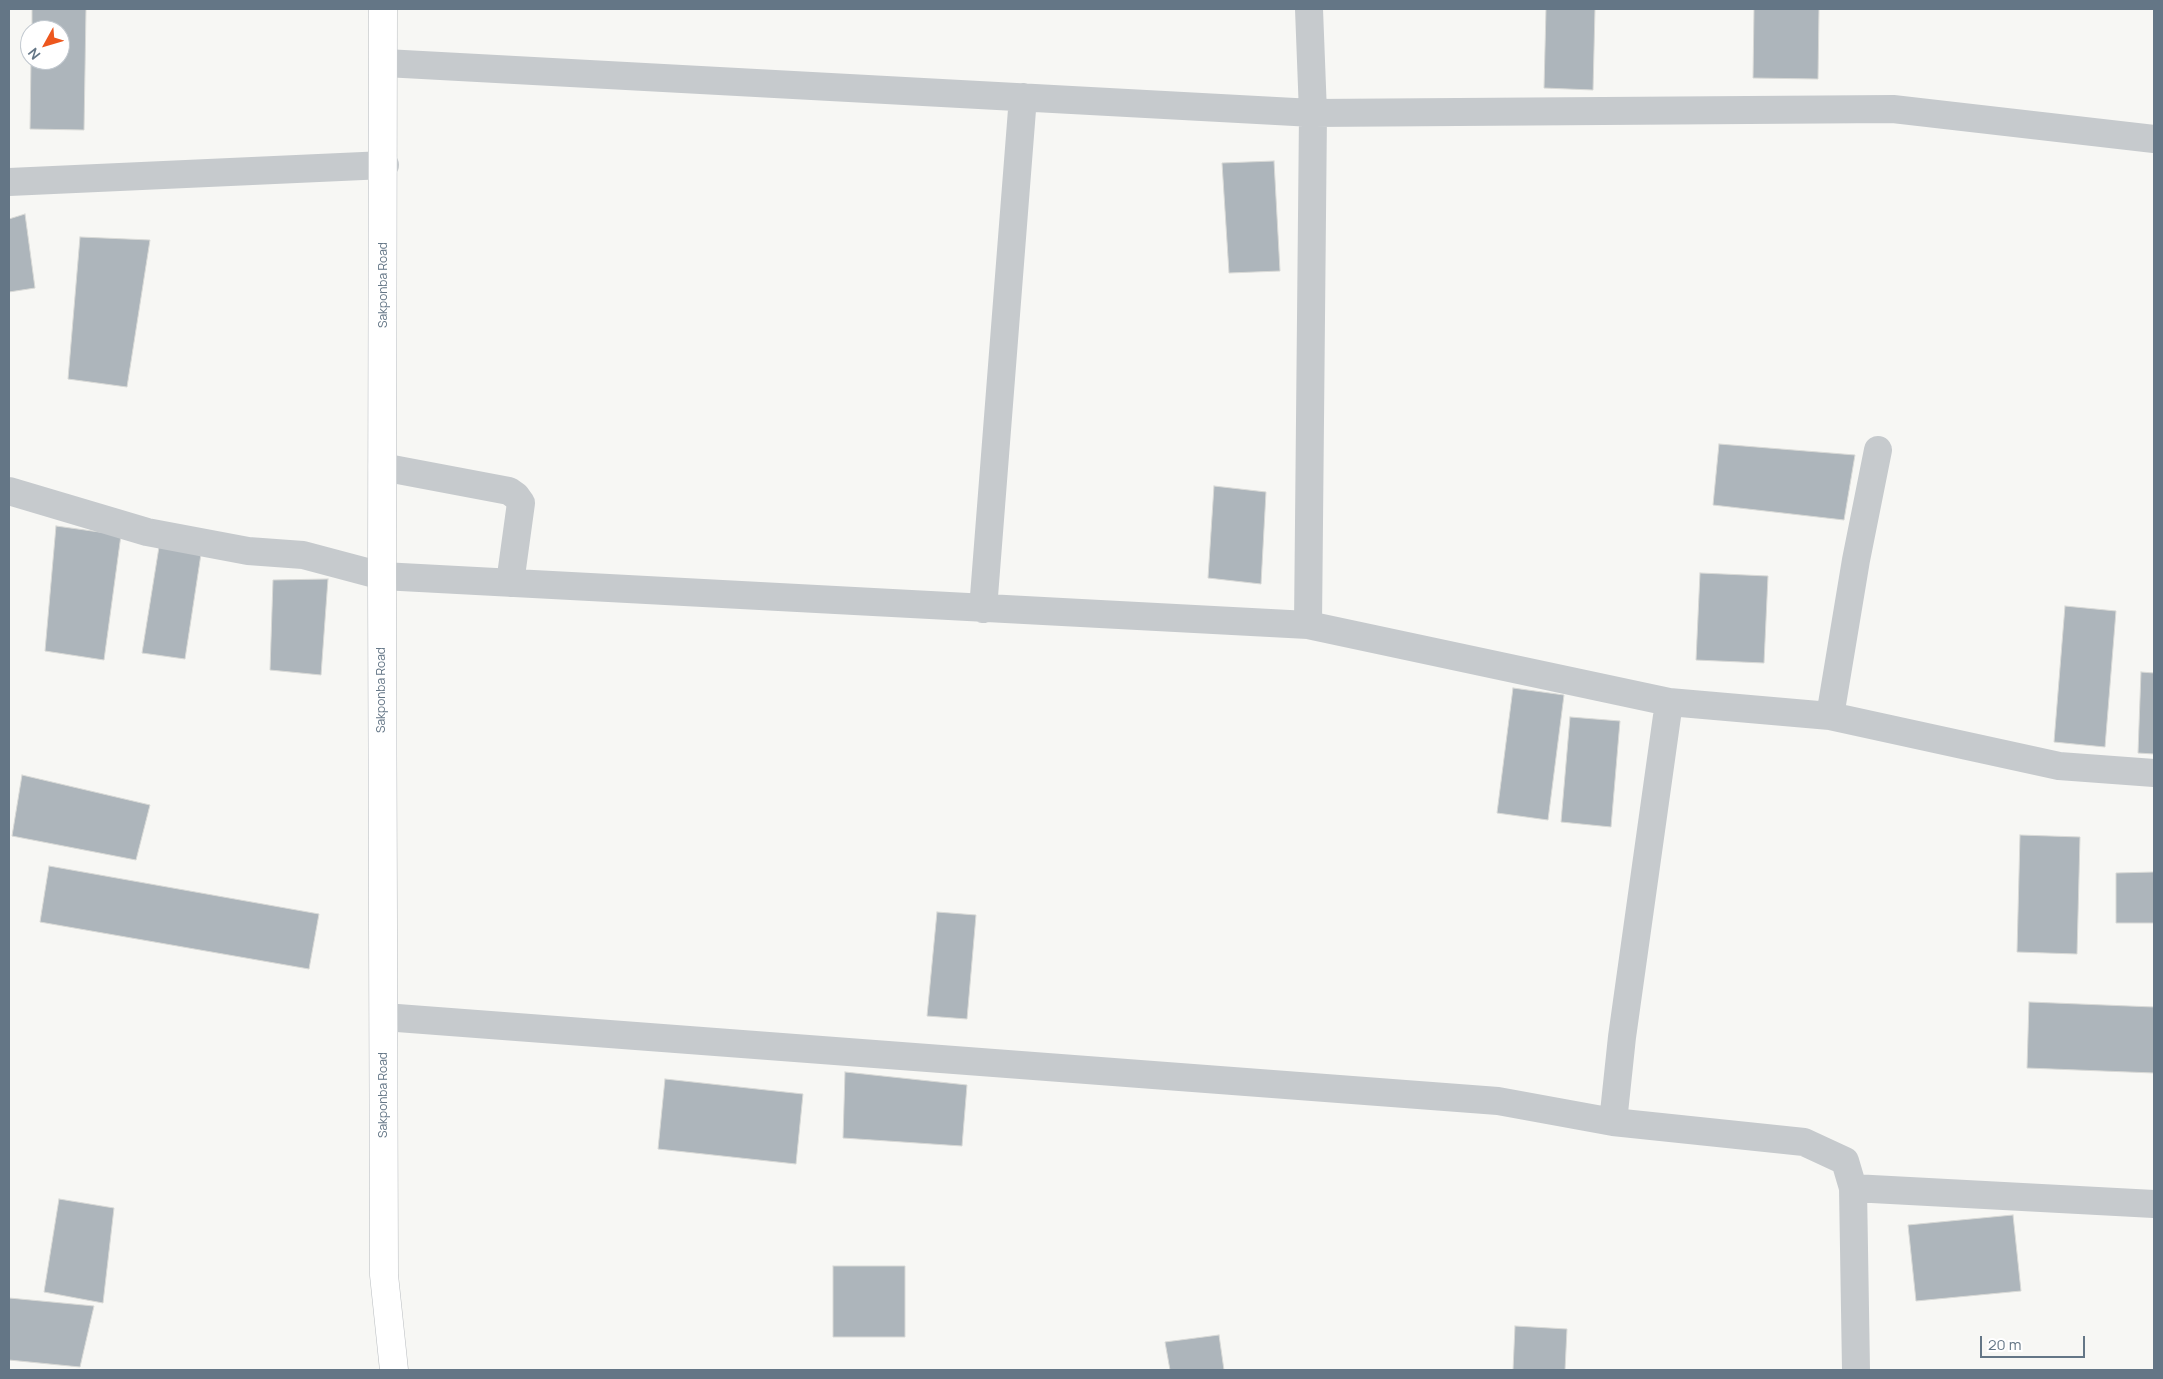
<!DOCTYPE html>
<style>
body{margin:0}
#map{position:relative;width:2163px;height:1379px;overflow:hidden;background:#f7f7f4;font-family:Manrope,sans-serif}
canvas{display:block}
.frame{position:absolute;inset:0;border:10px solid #647686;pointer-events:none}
.north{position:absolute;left:20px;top:20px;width:50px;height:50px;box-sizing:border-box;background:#fff;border:1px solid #c1c8cf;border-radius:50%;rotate:231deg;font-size:14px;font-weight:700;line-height:20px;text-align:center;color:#647686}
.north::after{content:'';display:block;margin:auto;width:18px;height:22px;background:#ed571e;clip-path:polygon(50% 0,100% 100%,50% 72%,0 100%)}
.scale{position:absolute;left:1980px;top:1336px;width:105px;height:22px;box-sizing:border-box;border:2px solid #647686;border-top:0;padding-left:6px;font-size:15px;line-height:18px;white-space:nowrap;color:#647686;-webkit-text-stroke:4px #fff;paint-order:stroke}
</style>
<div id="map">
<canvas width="2163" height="1379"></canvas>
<div class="frame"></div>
<div class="north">N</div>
<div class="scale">20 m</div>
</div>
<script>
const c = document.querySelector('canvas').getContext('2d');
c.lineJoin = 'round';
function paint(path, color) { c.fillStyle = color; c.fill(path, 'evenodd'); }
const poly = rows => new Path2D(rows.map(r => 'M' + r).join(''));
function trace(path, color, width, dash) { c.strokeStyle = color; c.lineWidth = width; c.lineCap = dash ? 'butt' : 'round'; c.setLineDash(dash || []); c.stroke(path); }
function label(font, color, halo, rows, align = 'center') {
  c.font = font + ' Manrope,sans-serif'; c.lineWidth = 5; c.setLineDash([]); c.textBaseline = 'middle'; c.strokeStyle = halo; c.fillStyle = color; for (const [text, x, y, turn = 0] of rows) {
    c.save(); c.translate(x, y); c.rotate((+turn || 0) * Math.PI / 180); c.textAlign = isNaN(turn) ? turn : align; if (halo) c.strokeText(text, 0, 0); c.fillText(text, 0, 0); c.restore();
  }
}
const building = poly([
 [32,9,86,9,84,130,30,129,31,60,60,60,60,30,32,30,32,9],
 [1546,9,1595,9,1593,90,1544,88,1546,9],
 [1754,9,1819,9,1818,79,1753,78,1754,9],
 [1274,161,1280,271,1229,273,1222,163,1274,161],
 [25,214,35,288,9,292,9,219,25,214],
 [80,237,150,240,127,387,68,379,80,237],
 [1719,444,1855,455,1844,520,1713,505,1719,444],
 [1214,486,1266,492,1261,584,1208,578,1214,486],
 [56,526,121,535,104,660,45,651,56,526],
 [159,547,201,554,185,659,142,653,159,547],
 [1700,573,1768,576,1764,663,1696,660,1700,573],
 [328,579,321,675,270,670,273,580,328,579],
 [2065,606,2116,611,2105,747,2054,742,2065,606],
 [2141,672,2154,673,2154,754,2138,753,2141,672],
 [1513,688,1564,695,1548,820,1497,813,1513,688],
 [1570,717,1620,721,1611,827,1561,822,1570,717],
 [22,775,150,805,136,860,12,836,22,775],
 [2020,835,2080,837,2077,954,2017,952,2020,835],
 [49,866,319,914,309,969,40,922,49,866],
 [2154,872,2154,923,2116,923,2116,873,2154,872],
 [937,912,976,915,967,1019,927,1016,937,912],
 [2029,1002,2154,1007,2154,1073,2027,1068,2029,1002],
 [845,1072,967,1085,962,1146,843,1138,845,1072],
 [665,1079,803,1094,796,1164,658,1149,665,1079],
 [59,1199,114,1208,103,1303,44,1292,59,1199],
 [2013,1215,2021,1291,1916,1301,1908,1225,2013,1215],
 [833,1266,905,1266,905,1337,833,1337,833,1266],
 [9,1298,94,1306,80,1367,9,1360,9,1298],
 [1515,1326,1567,1329,1565,1370,1513,1370,1515,1326],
 [1219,1335,1224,1370,1170,1370,1165,1342,1219,1335]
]);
paint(building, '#adb5bb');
trace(building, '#d8d9d6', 1);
const major = poly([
 [383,9,382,576,384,1275,394,1370]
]);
trace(major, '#b7bbbf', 29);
trace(poly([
 [385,63,1313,113,1893,109,2154,139],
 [9,182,385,165],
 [382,467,509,491,516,496,521,503,510,583],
 [9,491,147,532,248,551,303,555,382,576,1308,625,1669,702,1830,716,2059,766,2154,773],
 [983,609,1023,97],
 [1308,625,1313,113,1309,9],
 [1830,716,1856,560,1878,450],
 [384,1017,1498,1101,1613,1122,1804,1142,1845,1161,1853,1188,1856,1370],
 [1613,1122,1622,1037,1669,702],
 [1853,1188,2154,1204]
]), '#c6cacd', 28);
trace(major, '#fff', 28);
label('12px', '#647686', '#fff', [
 ["Sakponba Road",384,285,-90],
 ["Sakponba Road",382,690,-90],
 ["Sakponba Road",384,1095,-90]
]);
</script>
